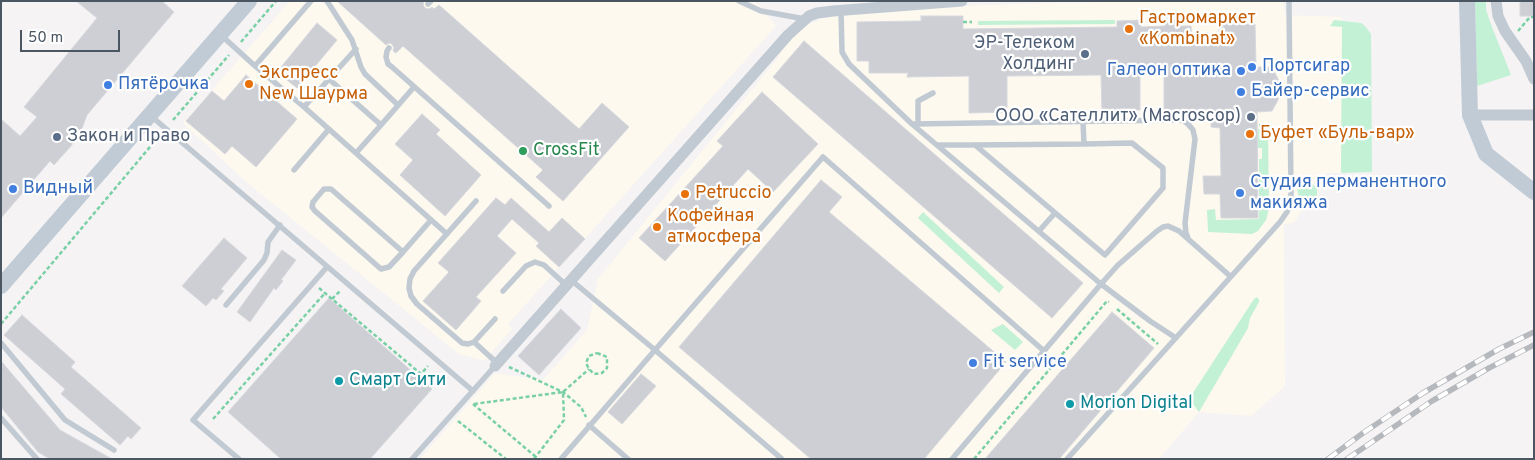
<!DOCTYPE html>
<meta charset="utf-8">
<style>
body{margin:0}
#map{position:relative;width:1535px;height:460px;overflow:hidden;background:#f5f3f3;font-family:Overpass,sans-serif}
canvas{display:block}
.frame{position:absolute;inset:0;border:2px solid #4a5661;pointer-events:none}
.scale{position:absolute;left:20px;top:30px;width:100px;height:22px;box-sizing:border-box;border:2px solid #4a5661;border-top:0;padding-left:6px;font-size:15px;line-height:18px;white-space:nowrap;color:#4a5661;-webkit-text-stroke:4px #fff;paint-order:stroke}
</style>
<div id="map">
<canvas width="1535" height="460"></canvas>
<div class="frame"></div>
<div class="scale">50 m</div>
</div>
<script>
const c = document.querySelector('canvas').getContext('2d');
c.lineJoin = 'round';
function paint(path, color) { c.fillStyle = color; c.fill(path, 'evenodd'); }
const poly = rows => new Path2D(rows.map(r => 'M' + r).join(''));
function trace(path, color, width, dash) { c.strokeStyle = color; c.lineWidth = width; c.lineCap = dash ? 'butt' : 'round'; c.setLineDash(dash || []); c.stroke(path); }
function label(font, color, halo, rows, align = 'center') {
  c.font = font + ' Overpass,sans-serif'; c.lineWidth = 4.5; c.setLineDash([]); c.textBaseline = 'middle'; c.strokeStyle = halo; c.fillStyle = color; for (const [text, x, y, turn = 0] of rows) {
    c.save(); c.translate(x, y); c.rotate((+turn || 0) * Math.PI / 180); c.textAlign = isNaN(turn) ? turn : align; if (halo) c.strokeText(text, 0, 0); c.fillText(text, 0, 0); c.restore();
  }
}
paint(poly([
 [290,1,320,1,325,5,329,1,755,1,776,26,508,324,512,329,484,361,459,354,245,181,183,123],
 [1162,1,1283,1,1285,15,1342,17,1341,173,1326,173,1317,188,1317,204,1304,206,1294,223,1284,224,1285,386,1251,416,1199,412,1159,459,420,459,495,373,543,380,587,330,598,279,777,59,793,32,821,19,850,14,936,7,1045,3]
]), '#fdf9ef');
paint(poly([
 [1475,1,1486,1,1486,10,1492,27,1511,75,1477,86],
 [1115,20,1115,24,978,25,978,21],
 [1334,20,1361,23,1365,26,1371,34,1372,172,1341,173,1342,27,1330,26],
 [1258,129,1268,129,1269,209,1266,220,1258,231,1252,234,1208,232,1207,210,1215,209,1216,220,1259,219,1259,159,1262,159,1262,148,1258,148],
 [1303,181,1310,182,1317,188,1317,202,1303,203,1299,200,1297,187,1299,183],
 [923,212,1004,287,999,293,918,218],
 [1257,297,1259,300,1259,302,1250,318,1248,328,1199,412,1189,399,1254,299],
 [1003,324,1023,342,1015,350,991,330]
]), '#c3f1d5');
const building = poly([
 [76,1,162,1,174,12,87,115,81,131,71,146,54,165,50,161,1,218,1,119,20,136,37,117,24,107,97,18,76,1],
 [337,1,424,1,423,5,425,8,429,9,432,7,434,9,439,5,579,129,602,103,629,127,563,201,536,177,543,170,403,46,396,53,393,51,394,48,392,44,389,43,386,45,337,1],
 [1520,1,1534,1,1534,16,1520,16,1520,1],
 [921,16,963,16,963,29,1117,27,1117,21,1141,20,1141,27,1165,26,1165,19,1180,19,1180,26,1191,26,1192,43,1219,43,1219,24,1228,24,1228,20,1239,19,1239,24,1255,24,1256,67,1272,67,1278,79,1280,88,1278,100,1272,111,1257,112,1258,218,1221,218,1220,194,1204,194,1203,176,1221,176,1220,128,1211,127,1211,109,1164,110,1164,74,1140,74,1140,110,1102,110,1101,75,1007,76,1007,112,969,113,969,76,907,77,908,73,869,73,869,61,857,61,857,22,921,21,921,16],
 [317,23,337,40,297,88,277,72,317,23],
 [804,41,1083,283,1052,318,773,77,804,41],
 [246,75,297,119,256,167,232,146,225,154,186,121,212,91,224,101,246,75],
 [762,92,818,144,773,192,748,169,665,261,639,238,723,146,717,141,762,92],
 [422,114,440,130,436,134,481,175,445,216,400,175,413,160,395,144,422,114],
 [821,180,842,197,829,212,1006,362,924,459,811,459,679,347,821,180],
 [496,198,505,205,511,198,549,232,562,218,585,239,559,267,536,246,539,243,512,219,497,236,516,253,476,297,481,301,456,330,423,301,449,272,438,263,496,198],
 [224,238,247,258,221,289,224,291,216,300,213,298,206,306,182,286,224,238],
 [282,250,296,260,281,280,283,281,276,290,274,288,250,322,237,312,282,250],
 [329,298,432,389,370,459,281,459,228,412,329,298],
 [561,309,581,328,539,375,518,356,561,309],
 [1112,312,1154,348,1059,459,985,459,1112,312],
 [22,315,75,362,71,367,141,428,131,439,128,436,120,445,61,394,65,389,4,335,22,315],
 [1,361,60,430,112,459,50,459,38,452,1,407,1,361],
 [641,374,656,386,622,424,608,412,641,374]
]);
paint(building, '#cdcfd5');
trace(building, '#d7d9de', 1);
trace(poly([
 [963,22,972,22],
 [1518,31,1530,17,1534,17],
 [241,42,276,1],
 [173,120,229,55],
 [1259,125,1265,125],
 [319,288,421,374,428,366],
 [332,299,340,291],
 [1117,309,1158,344],
 [1,324,160,135],
 [597,353,607,357,607,368,602,373,594,374,589,369,586,363,589,356,597,353],
 [509,367,563,392,581,407,586,417],
 [473,404,536,457],
 [474,404,563,392],
 [213,419,325,293],
 [458,421,506,459],
 [534,459,564,420,563,392,589,369],
 [974,459,1107,301,1109,302]
]), '#7ad0a6', 2.5, [4, 2.5]);
trace(poly([
 [327,1,352,40,361,67,365,74,398,105],
 [739,1,761,11,805,19],
 [428,4,431,1],
 [841,10,842,52,849,64,912,124,1101,284,1150,321,1176,338],
 [222,36,255,66,304,107,447,234],
 [389,48,387,51,386,57,388,64,392,67,549,206],
 [255,66,311,1],
 [329,79,356,49],
 [304,107,329,79,381,125,414,87],
 [151,116,473,391],
 [1083,122,1084,144],
 [912,124,1179,120,1184,121,1188,124,1193,130,1195,139,1185,223,1186,233,1188,238],
 [918,124,918,101,933,93],
 [937,145,975,145,1084,144,1132,143,1163,168,1163,188,1105,255,975,145],
 [356,153,381,125],
 [294,170,329,129],
 [1039,231,1055,213],
 [403,252,331,189,324,189,313,202,312,207,315,211,381,269,389,267,403,252,431,220],
 [503,291,526,266,535,262,544,265,566,285],
 [226,305,264,260,267,253,268,242,280,225],
 [495,319,474,342,497,363],
 [474,342,468,344,462,343,417,304,411,296,409,288,410,279,414,271,476,201],
 [1,343,65,420,114,450],
 [1,418,37,459],
 [589,425,628,459],
 [239,459,193,420,327,267],
 [412,459,495,366],
 [561,459,655,350,571,280],
 [782,459,655,350,823,157,1044,351],
 [952,459,1101,284,1118,265,1157,231,1163,227,1168,226,1179,231,1230,276],
 [1067,459,1280,222,1287,212,1291,196,1289,1]
]), '#c1cad2', 5.5);
trace(poly([
 [1496,1,1498,16,1505,31,1526,61,1534,79],
 [1470,115,1534,115],
 [495,366,788,35,809,16,817,13,833,11,962,1]
]), '#c1cad2', 11);
trace(poly([
 [1467,1,1470,115,1486,154,1534,192],
 [1,286,249,1]
]), '#c1cbd6', 16);
const rail = poly([
 [1328,459,1363,433,1423,393,1499,349,1534,332],
 [1347,459,1432,401,1489,368,1534,345]
]);
trace(rail, '#b5b8bd', 5.5);
trace(rail, '#fff', 4, [11]);
for (const [x, y, r, color] of [
 [1129,29,5,"#e8710a"],
 [1085,54,5,"#5c6f8a"],
 [1252,67,5,"#3f7fe0"],
 [1241,71,5,"#3f7fe0"],
 [249,84,5,"#e8710a"],
 [108,85,5,"#3f7fe0"],
 [1241,92,5,"#3f7fe0"],
 [1251,117,5,"#5c6f8a"],
 [1250,134,5,"#e8710a"],
 [57,137,5,"#5c6f8a"],
 [523,151,5,"#2e9e5b"],
 [13,189,5,"#3f7fe0"],
 [1240,193,5,"#3f7fe0"],
 [685,194,5,"#e8710a"],
 [657,227,5,"#e8710a"],
 [973,363,5,"#3f7fe0"],
 [339,381,5,"#0f9aa8"],
 [1070,404,5,"#0f9aa8"]
]) { const dot = new Path2D(); dot.arc(x, y, r, 0, 2 * Math.PI); c.fillStyle = color; c.fill(dot); trace(dot, '#fff', 2); }
label('18px', '#c56008', '#fff', [
 ["Гастромаркет",1139,19],
 ["«Kombinat»",1139,40],
 ["Экспресс",259,74],
 ["New Шаурма",259,95],
 ["Буфет «Буль-вар»",1260,134],
 ["Petruccio",695,194],
 ["Кофейная",667,217],
 ["атмосфера",667,238]
], 'left');
label('18px', '#4e5e75', '#fff', [
 ["ЭР-Телеком",1075,44],
 ["Холдинг",1075,65],
 ["ООО «Сателлит» (Macroscop)",1241,117],
 ["Закон и Право",67,137,"left"]
], 'right');
label('18px', '#366cbe', '#fff', [
 ["Портсигар",1262,67],
 ["Галеон оптика",1231,71,"right"],
 ["Пятёрочка",118,85],
 ["Байер-сервис",1251,92],
 ["Студия перманентного",1250,183],
 ["макияжа",1250,204],
 ["Видный",23,189],
 ["Fit service",983,363]
], 'left');
label('18px', '#27864d', '#fff', [
 ["CrossFit",533,151]
], 'left');
label('18px', '#0d838f', '#fff', [
 ["Смарт Сити",349,381],
 ["Morion Digital",1080,404]
], 'left');
</script>
